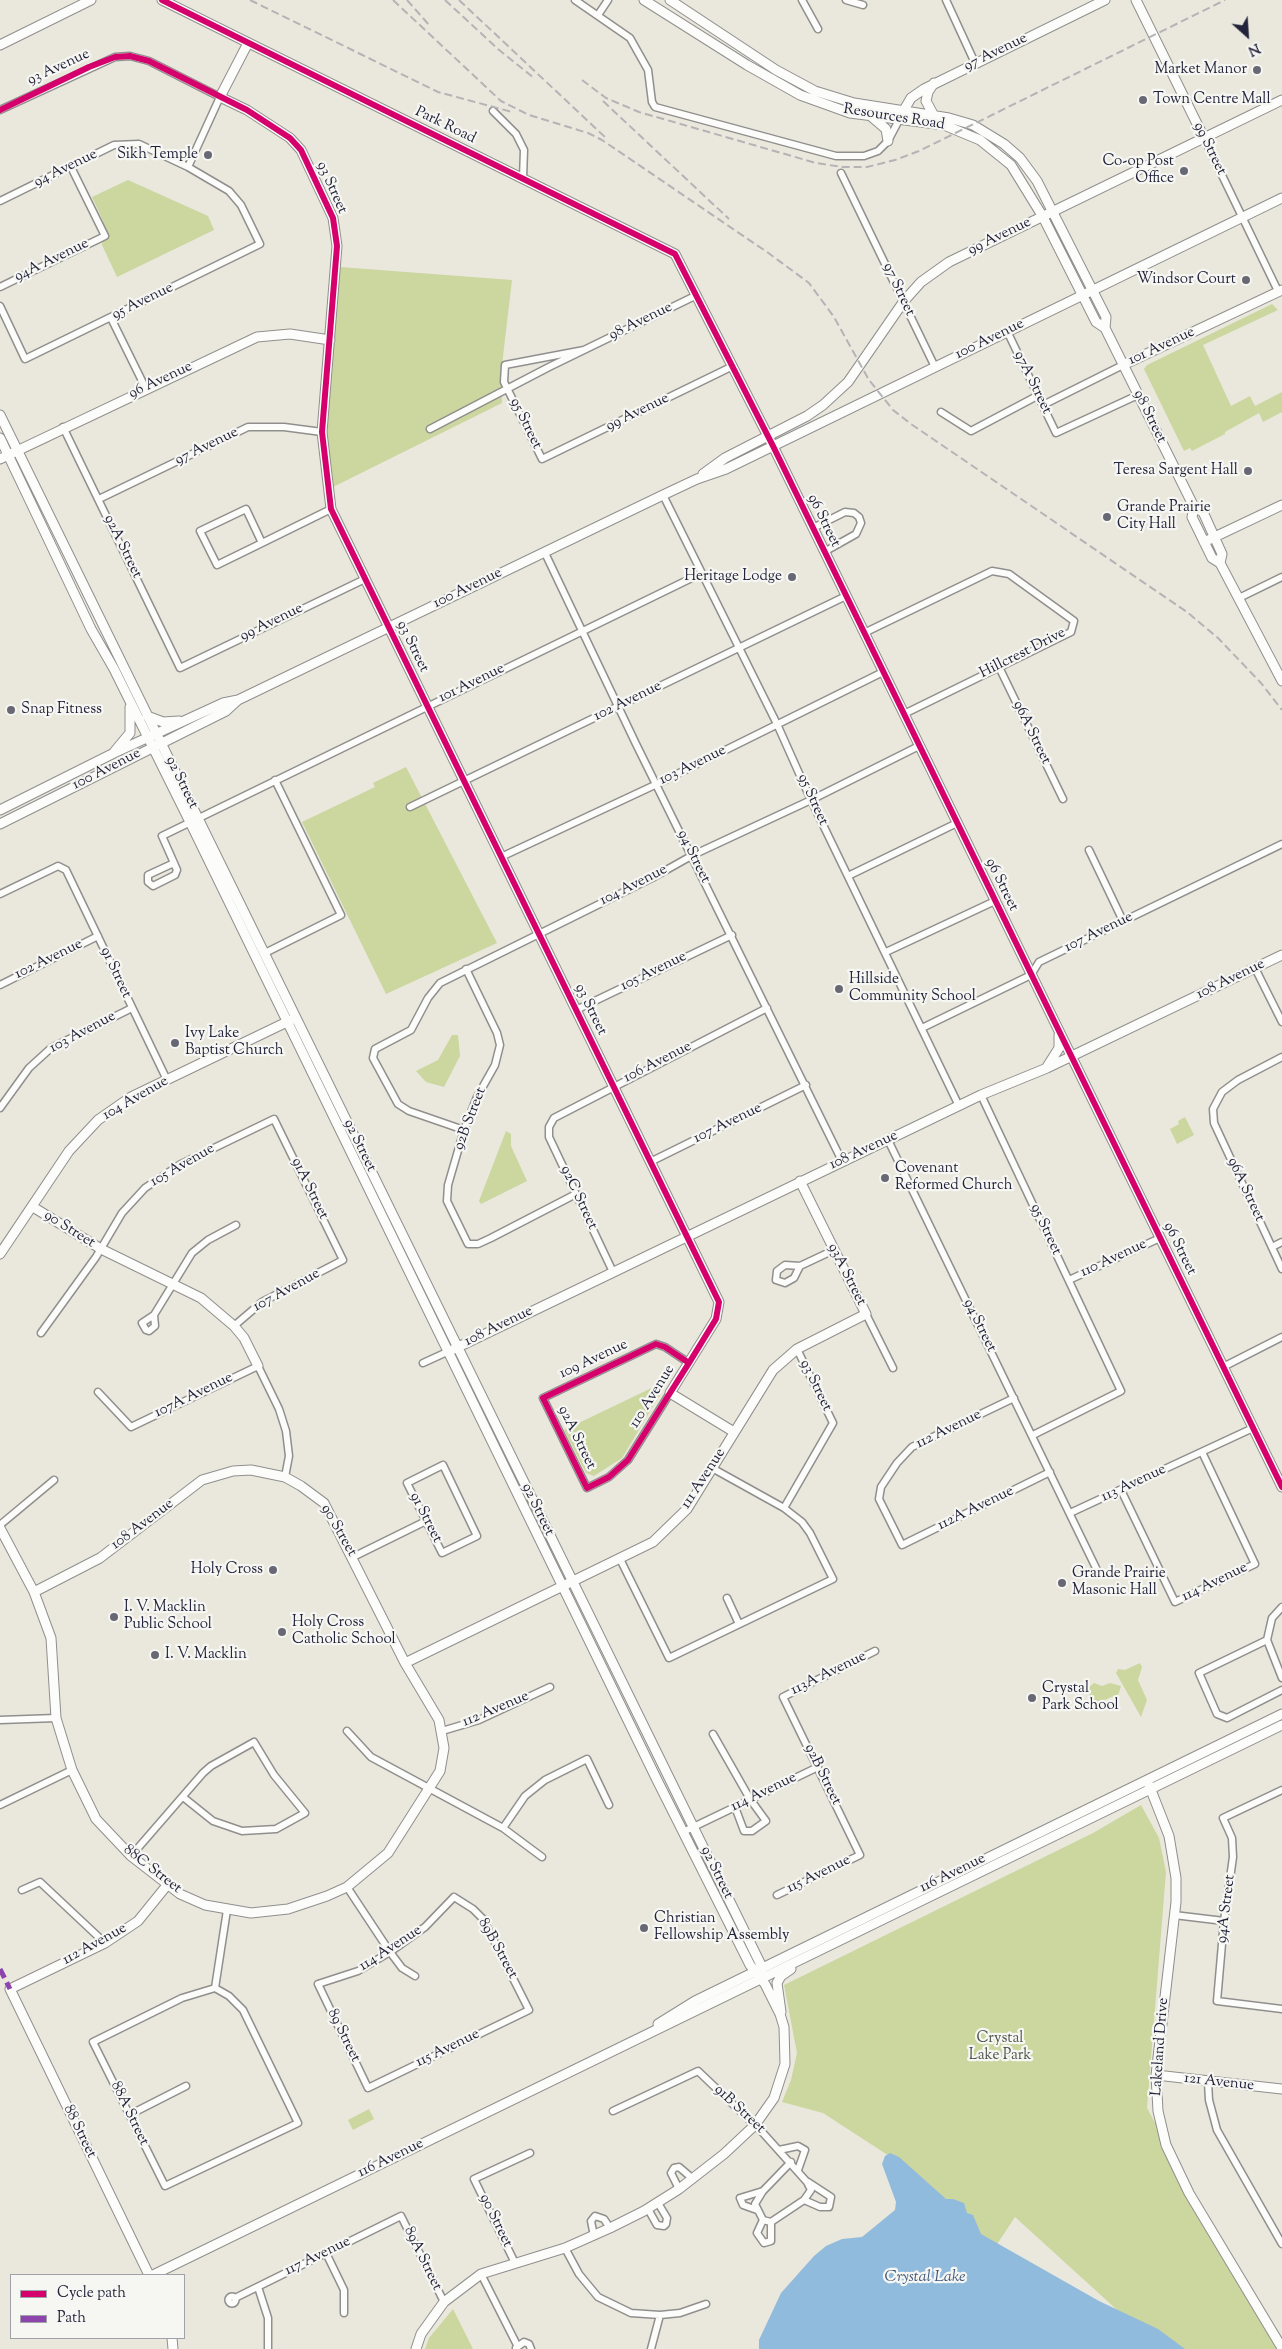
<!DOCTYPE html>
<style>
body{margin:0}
#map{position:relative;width:1282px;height:2349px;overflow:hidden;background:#eae8dd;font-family:"Sorts Mill Goudy",serif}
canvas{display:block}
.legend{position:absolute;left:10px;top:2274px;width:175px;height:65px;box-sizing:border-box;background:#f6f6f2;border:1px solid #a1a1a9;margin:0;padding:6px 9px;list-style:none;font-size:15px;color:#22223b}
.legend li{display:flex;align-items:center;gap:10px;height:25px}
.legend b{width:25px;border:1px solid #a1a1a9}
.north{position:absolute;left:1222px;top:10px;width:50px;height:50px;-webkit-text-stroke:4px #f6f6f2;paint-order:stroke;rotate:154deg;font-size:14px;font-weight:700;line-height:20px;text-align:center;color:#22223b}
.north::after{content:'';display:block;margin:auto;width:18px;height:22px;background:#22223b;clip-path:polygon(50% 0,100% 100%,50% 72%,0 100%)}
</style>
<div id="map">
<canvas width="1282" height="2349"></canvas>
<ul class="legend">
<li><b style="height:6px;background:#d6006c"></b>Cycle path</li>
<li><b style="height:6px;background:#8e44ad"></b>Path</li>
</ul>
<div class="north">N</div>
</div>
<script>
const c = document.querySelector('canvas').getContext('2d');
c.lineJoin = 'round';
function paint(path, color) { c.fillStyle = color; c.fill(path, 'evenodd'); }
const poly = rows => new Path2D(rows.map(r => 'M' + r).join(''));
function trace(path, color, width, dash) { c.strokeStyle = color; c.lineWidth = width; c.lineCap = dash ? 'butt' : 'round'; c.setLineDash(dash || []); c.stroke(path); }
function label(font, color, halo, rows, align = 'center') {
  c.font = font + ' "Sorts Mill Goudy",serif'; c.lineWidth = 4.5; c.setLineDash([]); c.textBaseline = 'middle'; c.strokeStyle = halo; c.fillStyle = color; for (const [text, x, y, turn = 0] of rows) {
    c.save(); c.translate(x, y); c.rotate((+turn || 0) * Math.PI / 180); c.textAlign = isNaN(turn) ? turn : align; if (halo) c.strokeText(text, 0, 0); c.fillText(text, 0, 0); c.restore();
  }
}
paint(poly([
 [128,180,208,216,214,230,117,277,102,245,103,221,92,197],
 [340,267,512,280,502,365,502,403,325,491,319,429],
 [1272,304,1278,310,1203,345,1231,406,1250,396,1255,406,1282,392,1282,412,1263,422,1259,413,1225,432,1225,434,1192,451,1190,448,1184,451,1144,369,1147,365],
 [406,767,497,943,386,994,302,822,375,787,373,783],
 [452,1035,458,1035,460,1056,444,1087,426,1082,416,1071,438,1060],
 [1185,1117,1194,1135,1177,1144,1170,1129,1179,1124,1178,1121],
 [506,1131,511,1134,511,1146,527,1181,481,1204,479,1201],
 [660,1384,663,1390,622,1458,594,1476,586,1473,564,1430],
 [1140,1663,1142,1667,1138,1680,1147,1700,1141,1717,1116,1673,1118,1669,1125,1670],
 [1094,1683,1102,1686,1110,1683,1121,1686,1117,1699,1111,1697,1096,1704,1093,1702,1087,1689],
 [1141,1805,1159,1838,1166,1872,1147,2108,1278,2349,1160,2349,1015,2217,982,2267,903,2165,823,2113,782,2102,791,2080,797,2053,784,1985,1093,1833],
 [369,2109,374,2119,353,2130,348,2120],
 [453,2309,473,2349,425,2349,429,2338]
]), '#ccd69f');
paint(poly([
 [890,2153,899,2157,946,2199,953,2199,964,2203,967,2213,973,2215,981,2234,1099,2301,1158,2329,1185,2349,759,2349,759,2340,781,2293,814,2256,826,2246,842,2239,862,2237,895,2210,896,2202,882,2164,885,2156]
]), '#91bbdd');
const street = poly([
 [575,0,630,38,648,70,652,102,655,107,836,156,864,156,878,151,888,141,899,120],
 [802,0,818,29],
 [846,0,863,5],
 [946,0,975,63],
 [598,15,608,0],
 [0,110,115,57,130,56,149,61,220,97,188,167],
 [493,111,516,134,524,150,523,178],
 [1204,138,1278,291],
 [841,173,935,367],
 [0,201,114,145,139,144,188,167,229,191,241,205,260,244,25,359,0,306],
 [0,287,105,236,71,167],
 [111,318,146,389],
 [1008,333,1056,433,1138,395],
 [584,350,505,365,504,382,542,459,733,366],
 [1043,405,1123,365],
 [941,412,971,431,1039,395],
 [63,427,180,668,365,579],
 [430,429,549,367,697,295],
 [663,495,777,724,811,800,959,1106],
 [99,499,248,427,284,427,322,432],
 [813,528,845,512,854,513,859,517,861,523,856,534,824,552],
 [262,543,246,509,200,531,217,565,262,543,331,509],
 [545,553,636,744,842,1161],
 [1239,598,1282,577],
 [864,633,992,571,1009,574,1074,621,1071,632,904,714],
 [999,667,1063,799],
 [410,807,846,596],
 [1089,850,1123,921],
 [501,857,657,784,883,672],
 [174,863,148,875,148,882,153,886,175,875,177,870,174,863,162,836,702,573],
 [848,876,957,823],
 [0,894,54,868,58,866,66,870,167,1080],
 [886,952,995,901],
 [265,953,341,915,275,780],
 [1255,968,1282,1022],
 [466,969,497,1033,500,1045,495,1065,477,1097,464,1130,448,1185,447,1201,468,1244,478,1244,491,1238,576,1194],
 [0,985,98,936],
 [576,1010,732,935],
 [922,1028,1031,975,1039,962,1282,844],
 [1282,1057,1238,1080,1222,1092,1213,1109,1214,1123,1282,1269],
 [981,1095,1121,1391,1033,1435],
 [0,1108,29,1068,51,1048,132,1008],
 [464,1130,409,1111,398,1104,373,1058,375,1049,411,1030,428,998,440,983,652,878,693,855,811,800,919,746],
 [888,1140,1096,1568],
 [650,1162,806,1085],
 [1272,1247,1282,1242],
 [800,1266,794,1278,785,1283,776,1280,777,1271,785,1265,800,1266,834,1250],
 [613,1272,549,1137,549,1127,554,1118,767,1008],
 [1069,1280,1160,1238],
 [866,1314,893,1368],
 [154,1315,155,1326,149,1331,146,1330,142,1323,154,1315,192,1253,208,1240,236,1225],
 [41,1333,96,1257,122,1213,145,1188,181,1164,274,1119,343,1260,262,1302,234,1326],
 [423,1363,447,1352],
 [1223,1367,1282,1337],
 [98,1392,131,1427,258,1366,279,1409,286,1431,289,1456,285,1477],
 [670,1393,628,1460,609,1477,587,1488,543,1398,656,1344,665,1347,689,1363],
 [1014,1398,912,1447,897,1463,881,1487,879,1499,902,1545,1050,1472],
 [443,1465,477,1536,442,1553,407,1483,443,1465],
 [1121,1490,1175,1602,1255,1564,1202,1452],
 [784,1508,833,1423,797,1349],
 [1070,1513,1253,1428],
 [0,1525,54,1480],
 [353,1557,426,1521],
 [620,1559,669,1658,833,1579,810,1533,802,1522,784,1508,712,1468],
 [727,1598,739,1624],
 [1282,1607,1272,1618,1267,1640,1282,1678],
 [1267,1640,1199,1673,1217,1714,1227,1718,1282,1690],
 [0,1720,56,1718],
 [347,1731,371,1757,503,1828,542,1857],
 [442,1731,479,1720,550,1687],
 [713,1734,750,1799,766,1821,752,1831,744,1831,735,1807],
 [1282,1790,1223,1818,1232,1838,1233,1857,1224,1921,1217,2001,1282,2009],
 [0,1805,72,1770],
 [503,1828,525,1796,545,1780,587,1759,609,1805],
 [683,1832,818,1767],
 [131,1856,203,1773,211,1766,254,1742,274,1775,305,1813,276,1829,242,1831,213,1821,183,1797],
 [347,1887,390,1952,402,1968,415,1976],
 [22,1890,40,1882,105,1943],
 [777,1895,860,1855,783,1697,875,1651],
 [454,1897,473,1909,483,1919,529,2010,368,2088,318,1984,358,1971,390,1952,425,1927,454,1897],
 [1174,1915,1224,1921],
 [215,1988,229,1996,243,2010,298,2123,165,2186,93,2042,182,1998,215,1988],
 [215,1988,227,1910],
 [1208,2082,1209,2100,1217,2130,1282,2244],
 [613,2111,698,2071,763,2133,807,2182,811,2190,804,2200,771,2222],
 [129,2115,186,2086],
 [779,2150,798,2146,805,2150,798,2170],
 [679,2189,671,2173,674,2168,679,2167,693,2179],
 [804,2200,820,2207,829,2207,831,2197,808,2182],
 [648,2209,657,2225,664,2226,666,2224,667,2218,658,2203],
 [757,2210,743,2205,740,2198,763,2191],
 [763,2220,757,2233,764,2243,771,2241,771,2222],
 [771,2222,763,2220,755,2204,763,2191,791,2162],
 [594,2236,591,2221,595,2216,604,2219,610,2228],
 [565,2248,579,2274,598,2297,631,2313,660,2315,680,2313,706,2304],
 [326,2253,344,2290,344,2313],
 [515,2263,474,2179,530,2153],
 [481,2274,517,2345],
 [258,2287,268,2318,268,2349],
 '228.5 2300a3.5 3.5 0 1 1 7 0a3.5 3.5 0 1 1-7 0Z',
 [235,2298,401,2216,444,2302],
 [516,2348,524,2342,529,2344,531,2349],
 [651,2349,660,2315]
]);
const secondary = poly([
 [162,0,675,254,773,446,1282,1487],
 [644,0,747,65,800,95,850,113,944,125,980,140,1011,165,1043,217,1096,322,1105,328,1194,507,1192,517,1212,558,1220,563,1282,681],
 [670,0,776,70,815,91,854,103,949,118,973,125,1004,144,1020,158,1037,181,1106,317,1105,328],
 [1136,0,1204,138],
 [248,43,220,97,247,110,290,138,301,150,333,218,337,246,322,432,331,509,719,1302,716,1319,670,1393,734,1432],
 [0,45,91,0],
 [933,114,926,101,928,92,934,83],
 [901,115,911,98,924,89,1105,0],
 [872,117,886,129,888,141],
 [1123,365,1282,290],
 [0,415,762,1967,762,1978],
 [0,438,91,629,114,669,190,822,658,1782,750,1965,765,1984,780,2014,784,2027,785,2064,774,2098,755,2125,724,2154,679,2189,644,2211,610,2228,565,2248,481,2274,444,2302,421,2334,416,2349],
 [0,459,257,337,290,334,330,340],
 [703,474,725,458,807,416,823,405,848,382,904,301,921,282,949,262,1282,100],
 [1194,507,1203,512,1222,554,1220,563],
 [1204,542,1282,505],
 [147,716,163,722,179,721],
 [115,751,130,733,130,707],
 [0,810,114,753,223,703,238,700,663,495,697,479,726,469,1282,198],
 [0,824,226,711,238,700],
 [1047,1067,1059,1048,1059,1035],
 [33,1207,101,1249,201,1298,234,1326,244,1338,258,1366],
 [0,1254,69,1151,98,1120,131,1097,291,1020],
 [454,1349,981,1095,1047,1068,1282,955],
 [0,1528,34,1592,51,1638,56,1718,72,1770,96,1819,131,1856,180,1894,205,1905,251,1913,288,1909,327,1896,347,1887,388,1853,440,1771,444,1748,439,1720,405,1663,324,1503,301,1486,285,1477,251,1470,233,1471,202,1480,100,1558,34,1592],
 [405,1663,653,1542,687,1509,773,1370,797,1349,866,1314,800,1181],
 [1149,1785,1169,1836,1176,1878,1176,1902,1156,2075,1158,2111,1166,2145,1189,2193,1282,2348],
 [781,2012,777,1983,781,1976,791,1969],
 [658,2024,695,2001,1282,1714],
 [1156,2075,1282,2089],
 [149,2275,10,1989,105,1943,138,1921,168,1884],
 [153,2275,1282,1725],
 [172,2338,173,2349]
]);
trace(street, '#908f8d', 9);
trace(secondary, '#908f8d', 11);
trace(street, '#fcfcfa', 6);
trace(secondary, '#fcfcfa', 9);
trace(poly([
 [250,0,438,92,512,112],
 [393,0,501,101,529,115,588,133,602,140,767,252,809,283,834,317,869,380,893,410,911,424,1187,612,1218,638,1261,683,1282,710],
 [407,0,430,26],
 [445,0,498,49,534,78],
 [459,0,606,138],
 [582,80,606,98,639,112,816,163,842,167,867,167,895,160,919,151,1225,0],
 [603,101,729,219]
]), '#b4b3b5', 2, [8, 4]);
trace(poly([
 [0,1969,10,1989]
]), '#8e44ad', 5, [10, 5]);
trace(poly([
 [162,0,675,254,773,446,1282,1487],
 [0,110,89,67,115,57,130,56,149,61,247,110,290,138,301,150,333,218,337,246,322,432,331,509,719,1302,716,1319,689,1363,670,1393,628,1460,609,1477,587,1488,543,1398,656,1344,665,1347,689,1363]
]), '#d6006c', 6);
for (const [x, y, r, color] of [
 [1257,70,5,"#686774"],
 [1143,100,5,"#686774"],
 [208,155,5,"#686774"],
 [1184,171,5,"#686774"],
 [1246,280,5,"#686774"],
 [1248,471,5,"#686774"],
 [1107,517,5,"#686774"],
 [792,577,5,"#686774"],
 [11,710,5,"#686774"],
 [839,989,5,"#686774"],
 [175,1043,5,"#686774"],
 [885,1178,5,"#686774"],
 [273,1570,5,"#686774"],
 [1062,1583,5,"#686774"],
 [114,1617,5,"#686774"],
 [282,1632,5,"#686774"],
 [155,1655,5,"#686774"],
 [1032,1698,5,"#686774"],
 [644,1928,5,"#686774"]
]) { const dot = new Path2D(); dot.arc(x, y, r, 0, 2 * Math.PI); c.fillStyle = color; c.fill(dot); trace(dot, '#f6f6f2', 2); }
label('15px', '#22223b', '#f6f6f2', [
 ["97 Avenue",996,53,-26],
 ["93 Avenue",59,68,-25],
 ["Resources Road",894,118,9],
 ["Park Road",445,126,26],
 ["99 Street",1209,149,64],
 ["94 Avenue",66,169,-26],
 ["93 Street",331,188,66],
 ["99 Avenue",1000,237,-26],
 ["94A Avenue",52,261,-26],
 ["97 Street",898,290,65],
 ["95 Avenue",143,302,-26],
 ["98 Avenue",641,322,-26],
 ["100 Avenue",990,340,-26],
 ["101 Avenue",1162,347,-25],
 ["96 Avenue",161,381,-25],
 ["97A Street",1032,383,64],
 ["99 Avenue",638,413,-26],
 ["98 Street",1149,417,64],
 ["95 Street",525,424,64],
 ["97 Avenue",207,447,-26],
 ["96 Street",823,521,64],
 ["92A Street",122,547,64],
 ["100 Avenue",468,589,-26],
 ["99 Avenue",272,623,-26],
 ["93 Street",412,647,64],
 ["Hillcrest Drive",1023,654,-27],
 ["101 Avenue",472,684,-26],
 ["102 Avenue",628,702,-26],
 ["96A Street",1031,733,64],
 ["103 Avenue",693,766,-26],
 ["100 Avenue",107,770,-27],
 ["92 Street",181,783,64],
 ["95 Street",812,800,66],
 ["94 Street",693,857,64],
 ["96 Street",1001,885,64],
 ["104 Avenue",634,886,-27],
 ["107 Avenue",1099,933,-26],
 ["102 Avenue",49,960,-26],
 ["105 Avenue",654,972,-26],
 ["91 Street",115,973,65],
 ["108 Avenue",1231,980,-26],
 ["93 Street",590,1010,64],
 ["103 Avenue",83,1033,-28],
 ["106 Avenue",658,1063,-27],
 ["104 Avenue",136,1099,-30],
 ["92B Street",471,1119,-69],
 ["107 Avenue",728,1124,-26],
 ["92 Street",359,1146,64],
 ["108 Avenue",864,1151,-25],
 ["105 Avenue",183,1166,-30],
 ["91A Street",309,1189,64],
 ["96A Street",1245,1190,65],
 ["92C Street",578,1198,65],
 ["90 Street",69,1230,32],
 ["95 Street",1045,1230,65],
 ["96 Street",1179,1249,64],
 ["110 Avenue",1114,1259,-25],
 ["93A Street",846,1275,63],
 ["107 Avenue",287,1291,-29],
 ["94 Street",979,1326,64],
 ["108 Avenue",499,1327,-26],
 ["109 Avenue",594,1360,-25],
 ["93 Street",815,1386,64],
 ["107A Avenue",194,1396,-26],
 ["110 Avenue",653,1397,-58],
 ["112 Avenue",949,1430,-26],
 ["92A Street",576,1438,64],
 ["111 Avenue",704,1479,-57],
 ["113 Avenue",1134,1484,-25],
 ["112A Avenue",976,1509,-26],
 ["92 Street",537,1510,64],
 ["91 Street",425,1518,63],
 ["108 Avenue",143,1525,-37],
 ["90 Street",338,1531,60],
 ["114 Avenue",1215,1583,-26],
 ["113A Avenue",829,1674,-26],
 ["112 Avenue",496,1710,-23],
 ["92B Street",822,1775,64],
 ["114 Avenue",764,1793,-26],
 ["88C Street",152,1870,38],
 ["92 Street",716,1873,64],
 ["116 Avenue",953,1874,-26],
 ["115 Avenue",819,1875,-26],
 ["94A Street",1227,1909,-83],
 ["112 Avenue",95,1945,-29],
 ["114 Avenue",391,1949,-33],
 ["89B Street",497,1949,61],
 ["89 Street",343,2036,64],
 ["Lakeland Drive",1161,2047,-86],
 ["115 Avenue",448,2049,-26],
 ["121 Avenue",1219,2083,6],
 ["91B Street",739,2110,43],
 ["88A Street",129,2114,64],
 ["88 Street",79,2132,64],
 ["116 Avenue",391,2159,-26],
 ["90 Street",495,2221,64],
 ["117 Avenue",318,2257,-26],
 ["89A Street",422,2259,64]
]);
label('15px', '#22223b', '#f6f6f2', [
 ["Market Manor",1247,70,"right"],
 ["Town Centre Mall",1153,100],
 ["Sikh Temple",198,155,"right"],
 ["Co-op Post",1174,162,"right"],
 ["Office",1174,179,"right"],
 ["Windsor Court",1236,280,"right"],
 ["Teresa Sargent Hall",1238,471,"right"],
 ["Grande Prairie",1117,508],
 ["City Hall",1117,525],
 ["Heritage Lodge",782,577,"right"],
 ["Snap Fitness",21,710],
 ["Hillside",849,980],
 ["Community School",849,997],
 ["Ivy Lake",185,1034],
 ["Baptist Church",185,1051],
 ["Covenant",895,1169],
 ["Reformed Church",895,1186],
 ["Holy Cross",263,1570,"right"],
 ["Grande Prairie",1072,1574],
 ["Masonic Hall",1072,1591],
 ["I. V. Macklin",124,1608],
 ["Public School",124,1625],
 ["Holy Cross",292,1623],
 ["Catholic School",292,1640],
 ["I. V. Macklin",165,1655],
 ["Crystal",1042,1689],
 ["Park School",1042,1706],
 ["Christian",654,1919],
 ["Fellowship Assembly",654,1936]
], 'left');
label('15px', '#4e544a', '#f6f6f2', [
 ["Crystal",1000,2039],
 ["Lake Park",1000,2056]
]);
label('italic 16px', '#3f587c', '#f6f6f2', [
 ["Crystal Lake",925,2278]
]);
</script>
